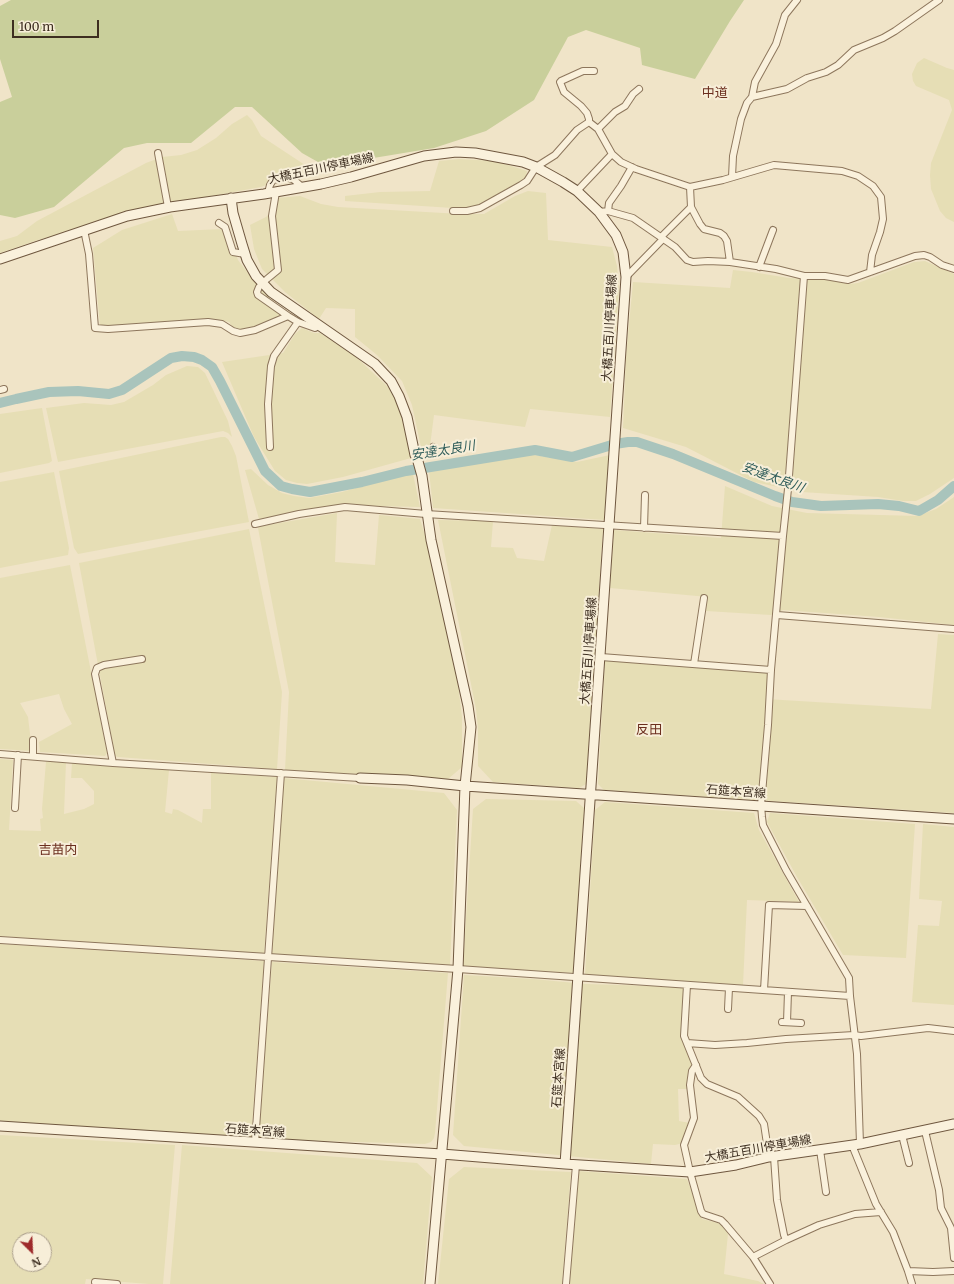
<!DOCTYPE html>
<meta charset="utf-8">
<style>
body{margin:0}
#map{position:relative;width:954px;height:1284px;overflow:hidden;background:#f0e4c8;font-family:Merriweather,serif}
canvas{display:block}
.north{position:absolute;left:12px;top:1232px;width:40px;height:40px;box-sizing:border-box;background:#f7eed8;border:1px solid #ada18e;border-radius:50%;rotate:156deg;font-size:11px;font-weight:700;line-height:16px;text-align:center;color:#3d2e20}
.north::after{content:'';display:block;margin:auto;width:14px;height:18px;background:#9e2a2b;clip-path:polygon(50% 0,100% 100%,50% 72%,0 100%)}
.scale{position:absolute;left:12px;top:20px;width:87px;height:18px;box-sizing:border-box;border:2px solid #3d2e20;border-top:0;padding-left:5px;font-size:12px;line-height:14px;white-space:nowrap;color:#3d2e20;-webkit-text-stroke:3px #f7eed8;paint-order:stroke}
</style>
<div id="map">
<canvas width="954" height="1284"></canvas>
<div class="north">N</div>
<div class="scale">100 m</div>
</div>
<script>
const c = document.querySelector('canvas').getContext('2d');
c.lineJoin = 'round';
function paint(path, color) { c.fillStyle = color; c.fill(path, 'evenodd'); }
const poly = rows => new Path2D(rows.map(r => 'M' + r).join(''));
function trace(path, color, width, dash) { c.strokeStyle = color; c.lineWidth = width; c.lineCap = dash ? 'butt' : 'round'; c.setLineDash(dash || []); c.stroke(path); }
function label(font, color, halo, rows, align = 'center') {
  c.font = font + ' Merriweather,"Noto Sans JP",serif'; c.lineWidth = 4; c.setLineDash([]); c.textBaseline = 'middle'; c.strokeStyle = halo; c.fillStyle = color; for (const [text, x, y, turn = 0] of rows) {
    c.save(); c.translate(x, y); c.rotate((+turn || 0) * Math.PI / 180); c.textAlign = isNaN(turn) ? turn : align; if (halo) c.strokeText(text, 0, 0); c.fillText(text, 0, 0); c.restore();
  }
}
paint(poly([
 [924,58,947,68,954,70,954,222,946,218,940,211,931,189,930,175,931,163,952,110,949,100,916,86,913,81,912,74,917,63],
 [247,115,252,120,261,136,305,165,294,175,261,187,146,208,38,240,0,253,0,241,17,236,37,221,146,163,162,157,181,155,197,150,216,138,232,124],
 [459,159,495,161,527,171,526,177,523,181,487,203,468,209,345,201,345,196,380,192,430,191,439,161],
 [528,191,546,193,548,240,612,247,617,266,619,288,610,417,530,409,525,427,434,415,430,446,421,447,412,405,402,381,377,355,355,337,355,309,326,308,319,319,285,292,262,269,254,249,250,225,266,217,271,212,276,198,300,196,321,204,338,207,461,214,484,214,515,196],
 [172,214,178,231,223,229,229,235,238,260,258,286,284,313,278,318,269,324,243,330,234,329,229,322,219,320,100,326,93,248,122,230],
 [925,261,954,274,954,478,930,494,916,501,903,501,878,497,802,492,754,482,686,447,623,428,626,357,633,282,730,288,733,270,752,272,789,278,833,280,849,284,858,283,914,262],
 [302,328,314,333,320,333,356,357,387,386,398,402,406,427,411,458,343,477,307,484,297,483,286,480,275,471,254,437,222,362,283,353,295,334],
 [187,366,198,367,205,373,228,421,232,437,228,433,223,431,58,462,46,408,84,403,111,405,124,402,153,385,166,375],
 [42,408,52,461,49,463,0,473,0,414],
 [221,437,225,437,228,439,232,446,236,456,249,522,78,554,74,548,59,471],
 [523,455,534,455,577,462,610,455,605,520,433,508,429,471],
 [251,469,268,485,282,493,294,496,309,498,342,492,394,477,413,474,420,507,337,505,259,519,245,470],
 [54,472,69,548,68,555,0,568,0,482],
 [725,486,772,506,807,513,917,516,936,509,954,497,954,625,879,617,783,610,771,615,706,611,708,597,610,588,614,530,721,538],
 [337,513,335,562,375,565,379,515,420,519,430,552,458,684,462,717,462,767,448,779,285,770,289,692,258,528,262,526],
 [438,520,493,521,491,547,513,548,517,558,544,561,552,525,603,529,586,784,579,788,493,782,478,766,478,728,476,709],
 [249,529,282,692,277,769,118,757,115,756,79,563],
 [70,565,107,753,105,756,40,752,39,742,72,724,64,709,59,694,20,703,28,717,32,751,0,749,0,578],
 [938,634,954,635,954,813,604,790,598,784,605,660,768,673,766,699,931,709],
 [0,759,13,760,9,830,41,831,40,819,43,818,42,809,46,762,66,762,64,814,84,809,94,804,94,791,82,778,71,778,72,763,169,770,165,812,172,814,173,809,178,810,202,823,203,809,211,809,211,773,277,777,264,954,0,936],
 [283,778,444,793,457,810,450,965,272,954],
 [486,799,576,801,584,808,574,973,463,966,473,809],
 [605,802,754,813,759,830,799,902,747,900,743,985,585,975,595,810],
 [770,813,915,824,906,958,843,955,797,877,767,822],
 [923,824,954,827,954,1005,912,1002,918,925,939,926,942,901,919,899],
 [0,944,264,961,251,1139,0,1123],
 [272,962,448,973,435,1133,434,1138,431,1142,425,1144,258,1139],
 [464,975,533,979,586,984,684,987,682,1032,694,1064,688,1089,678,1089,679,1121,690,1123,683,1143,675,1145,653,1144,651,1164,464,1146,453,1135],
 [0,1135,175,1145,163,1284,149,1284,86,1279,85,1284,0,1284],
 [20,1240,44,1240,44,1264,20,1264],
 [182,1145,417,1163,432,1177,423,1284,170,1284],
 [464,1167,571,1172,562,1284,438,1284,449,1179],
 [578,1171,687,1179,702,1219,718,1223,725,1228,728,1234,724,1274,758,1281,764,1284,569,1284]
]), '#e6deb5');
paint(poly([
 [11,0,744,0,730,21,695,79,642,65,640,48,586,30,568,37,534,100,486,131,434,148,325,166,302,153,252,107,235,107,191,143,147,143,124,148,54,207,15,218,0,215,0,102,12,97,0,59,0,6]
]), '#c9cf9b');
trace(poly([
 [0,403,16,399,49,392,78,391,109,394,122,390,171,358,182,356,194,357,202,360,212,367,220,381,265,471,281,486,292,489,310,492,362,482,406,471,535,450,572,457,615,444,628,442,637,442,673,454,775,496,792,502,821,506,878,504,899,506,919,511,938,500,954,486]
]), '#a9c4bc', 10);
const street = poly([
 [752,97,787,89,807,78,826,72,838,65,854,50,883,38,895,31,939,0],
 [589,122,589,119,587,113,581,106,564,92,560,82,561,81,583,71,594,71],
 [598,129,615,112,625,106,633,94,639,89],
 [158,153,168,207],
 [732,177,733,156,741,119,747,103,752,97,755,82,776,44,785,15,797,0],
 [690,187,691,207,700,224,704,229,720,233,724,236,727,241,730,262],
 [577,191,612,154],
 [268,193,270,185,273,180,285,177,293,179,302,187],
 [453,211,467,211,480,208,521,185,527,181,536,167,555,155,577,130,589,122,598,129,612,154,621,162,636,169,690,187,723,180,774,165,842,171,858,176,873,186,881,197,883,219,880,232,872,255,870,272],
 [608,211,609,203,621,186,632,167],
 [599,212,608,211,633,218,675,247,687,260,693,262,708,261,730,262,776,269,804,276,825,276,848,280,915,256,924,255,930,257,942,265,954,269],
 [219,223,225,227,233,252,245,254],
 [84,230,89,254,95,328,108,329,208,322,222,324,233,331,240,333,255,330,288,316,298,322,315,328,320,325],
 [661,237,691,207],
 [759,267,773,230],
 [804,276,788,489,783,536,771,670,768,725,761,805,762,817,763,825,786,870,849,978,850,996,857,1054,860,1144],
 [626,277,663,239],
 [267,279,278,270,272,216,276,192],
 [259,287,257,292,258,295,288,316],
 [0,390,4,389],
 [270,447,268,404,271,366,274,356,298,322],
 [415,455,426,453,432,449,433,447],
 [255,524,299,514,345,507,426,514,783,536],
 [644,528,645,495],
 [777,615,954,629],
 [601,657,771,670],
 [694,664,704,598],
 [0,754,113,763,360,778],
 [33,756,33,740],
 [113,763,95,674,97,668,104,665,142,659],
 [15,808,18,755],
 [0,940,458,969,850,996],
 [687,985,684,1036,701,1078,707,1084,738,1097,759,1116,764,1124,769,1157],
 [764,990,769,905,807,906],
 [728,1009,729,988],
 [782,1022,801,1023],
 [787,1022,788,992],
 [687,1043,715,1045,747,1043,786,1039,854,1035,861,1036,928,1028,954,1031],
 [696,1065,692,1071,690,1085,694,1118,684,1145,690,1172,701,1211,703,1214,721,1220,725,1224,753,1257,770,1284],
 [925,1131,939,1190,941,1208,951,1228,954,1258],
 [902,1135,909,1163],
 [255,1143,281,773],
 [852,1145,876,1204,893,1232,908,1271,933,1272,954,1271],
 [820,1150,826,1192],
 [774,1157,777,1200,784,1235,786,1240],
 [753,1257,786,1240,819,1225,855,1214,881,1212],
 [908,1271,912,1284],
 [95,1282,117,1284],
 [566,1284,576,1165]
]);
const secondary = poly([
 [231,198,233,213,242,244,247,260,256,276,271,292,375,364,391,381,399,396,407,417,415,455,417,458,422,476,431,540,468,706,471,727,465,786,458,969,430,1284],
 [0,259,127,216,170,207,264,194,321,184,351,177,424,156,456,152,475,153,523,162,536,167,563,182,577,191,599,212,616,235,623,252,626,277,625,292,565,1164],
 [360,778,407,780,465,786,954,819],
 [0,1126,442,1154,565,1164,690,1172,736,1165,769,1157,860,1144,954,1124]
]);
trace(street, '#8d765c', 8);
trace(secondary, '#6f573f', 11);
trace(street, '#faf1dc', 6);
trace(secondary, '#faf1dc', 9);
label('12px', '#3d2e20', '#f7eed8', [
 ["大橋五百川停車場線",321,169,-12],
 ["大橋五百川停車場線",610,328,-87],
 ["大橋五百川停車場線",589,651,-86],
 ["石筵本宮線",736,792,4],
 ["石筵本宮線",559,1078,-86],
 ["石筵本宮線",255,1131,4],
 ["大橋五百川停車場線",758,1149,-10]
]);
label('13px', '#6b2e1e', '#f7eed8', [
 ["中道",715,93],
 ["反田",649,730],
 ["吉苗内",58,850]
]);
label('italic 13px', '#2f5d5a', '#f7eed8', [
 ["安達太良川",443,451,-9],
 ["安達太良川",773,478,20]
]);
</script>
